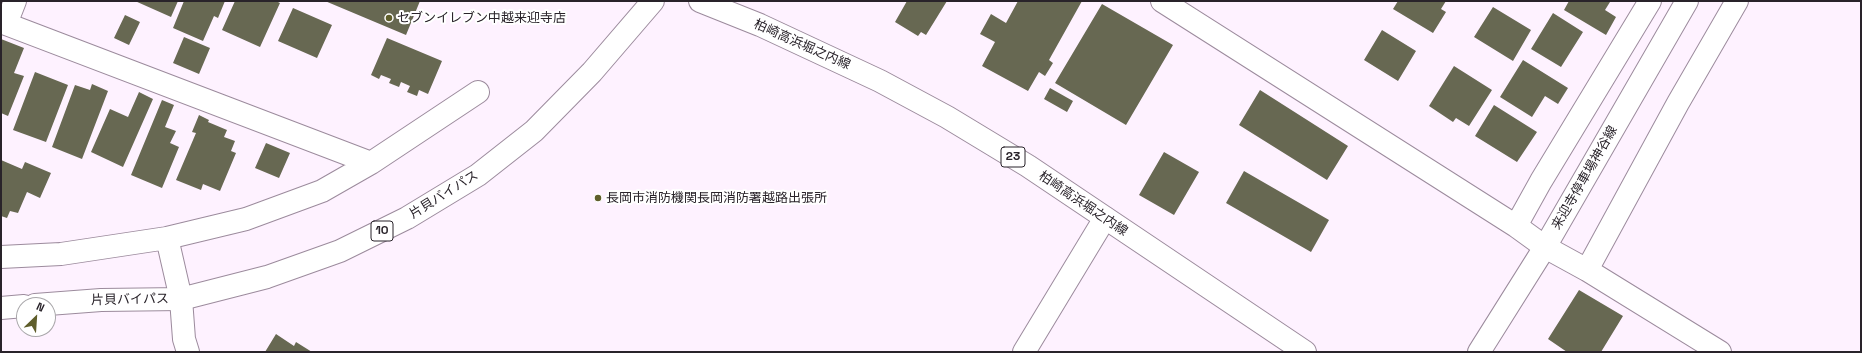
<!DOCTYPE html>
<meta charset="utf-8">
<style>
body{margin:0}
#map{position:relative;width:1862px;height:353px;overflow:hidden;background:#fef2ff;font-family:"Space Grotesk",sans-serif}
canvas{display:block}
.frame{position:absolute;inset:0;border:2px solid #29232a;pointer-events:none}
.north{position:absolute;left:16px;top:297px;width:40px;height:40px;box-sizing:border-box;background:#fff;border:1px solid #a9a7aa;border-radius:50%;rotate:25deg;font-size:11px;font-weight:700;line-height:16px;text-align:center;color:#29232a}
.north::after{content:'';display:block;margin:auto;width:14px;height:18px;background:#5f5e2b;clip-path:polygon(50% 0,100% 100%,50% 72%,0 100%)}
</style>
<div id="map">
<canvas width="1862" height="353"></canvas>
<div class="frame"></div>
<div class="north">N</div>
</div>
<script>
const c = document.querySelector('canvas').getContext('2d');
c.lineJoin = 'round';
function paint(path, color) { c.fillStyle = color; c.fill(path, 'evenodd'); }
const poly = rows => new Path2D(rows.map(r => 'M' + r).join(''));
function trace(path, color, width, dash) { c.strokeStyle = color; c.lineWidth = width; c.lineCap = dash ? 'butt' : 'round'; c.setLineDash(dash || []); c.stroke(path); }
function label(font, color, halo, rows, align = 'center') {
  c.font = font + ' "Space Grotesk","Noto Sans JP",sans-serif'; c.lineWidth = 4; c.setLineDash([]); c.textBaseline = 'middle'; c.strokeStyle = halo; c.fillStyle = color; for (const [text, x, y, turn = 0] of rows) {
    c.save(); c.translate(x, y); c.rotate((+turn || 0) * Math.PI / 180); c.textAlign = isNaN(turn) ? turn : align; if (halo) c.strokeText(text, 0, 0); c.fillText(text, 0, 0); c.restore();
  }
}
paint(poly([
 [135,1,178,1,171,17],
 [184,1,225,1,218,18,214,16,203,41,173,28],
 [235,1,276,1,280,3,260,47,222,30],
 [325,1,420,1,406,35],
 [907,1,947,1,926,35,921,32,918,36,895,22],
 [1018,1,1082,1,1049,60,1053,63,1045,76,1039,72,1028,91,982,66,995,42,980,34,991,14,1006,23],
 [1398,1,1446,1,1441,9,1446,12,1433,33,1393,9],
 [1569,1,1608,1,1610,2,1605,10,1616,17,1606,35,1564,10],
 [1102,4,1173,45,1126,125,1055,83],
 [1493,7,1531,30,1513,61,1474,37],
 [293,8,332,25,317,58,278,41],
 [1553,13,1583,32,1561,67,1531,49],
 [125,15,140,22,129,45,114,38],
 [1382,30,1416,51,1398,81,1364,60],
 [184,37,210,48,199,74,173,63],
 [387,38,442,61,428,94,419,90,417,96,407,92,410,86,401,82,399,87,389,83,391,79,381,75,379,79,371,75],
 [1,39,24,48,14,73,24,76,8,116,1,113],
 [1523,60,1568,88,1558,104,1545,96,1532,117,1500,97],
 [1454,66,1492,90,1469,126,1456,118,1453,122,1429,106],
 [35,72,68,85,46,142,13,130],
 [92,84,108,91,82,159,52,147,75,85,90,90],
 [1050,88,1073,101,1067,112,1044,99],
 [1260,90,1348,146,1327,180,1239,125],
 [139,92,153,99,123,167,91,152,110,109,128,117],
 [162,100,174,105,165,127,176,131,170,143,179,147,162,188,131,175],
 [1494,105,1537,132,1517,162,1475,136],
 [199,115,209,120,208,122,227,130,224,137,235,141,231,151,236,153,220,191,203,184,201,190,176,180,196,133,192,132],
 [266,143,290,153,279,178,255,168],
 [1164,152,1199,172,1174,215,1139,195],
 [1,160,22,169,25,162,51,173,40,198,27,192,18,213,10,211,7,218,1,216],
 [1244,171,1329,220,1311,252,1226,203],
 [1579,290,1623,316,1601,352,1567,352,1548,339],
 [276,334,294,346,296,342,312,352,265,352]
]), '#676852');
const street = poly([
 [1162,1,1516,226,1545,247,1587,270,1720,352],
 [1,22,371,163],
 [6,24,15,1],
 [1516,226,1541,181,1650,1],
 [167,238,181,299,184,339,188,352],
 [1,257,61,254,167,238,246,219,322,191,371,163,478,92],
 [1587,270,1678,103,1737,1],
 [1024,352,1105,218]
]);
const secondary = poly([
 [1479,352,1545,247,1687,1]
]);
const primary = poly([
 [700,1,760,25,880,81,947,117,1028,166,1305,352],
 [35,305,101,300,181,299,267,277,340,251,407,218,478,175,534,131,592,72,653,1],
 [1,308,24,306]
]);
trace(street, '#9c8b9d', 24);
trace(secondary, '#9c8b9d', 24);
trace(primary, '#9c8b9d', 24);
trace(street, '#fff', 22);
trace(secondary, '#fff', 22);
trace(primary, '#fff', 22);
for (const [x, y, r, color] of [
 [389,18,4,"#5f5e2b"],
 [598,198,4,"#5f5e2b"]
]) { const dot = new Path2D(); dot.arc(x, y, r, 0, 2 * Math.PI); c.fillStyle = color; c.fill(dot); trace(dot, '#fff', 1.5); }
for (const [x, y, w] of [
 [1013,157,24],
 [382,231,22]
]) { const box = new Path2D(); box.roundRect(x - w / 2, y - 10, w, 20, 3); c.fillStyle = '#fff'; c.fill(box); trace(box, '#29232a', 1); }
label('bold 12px', '#29232a', null, [
 ["23",1013,157],
 ["10",382,231]
]);
label('13px', '#29232a', '#fff', [
 ["セブンイレブン中越来迎寺店",397,18],
 ["長岡市消防機関長岡消防署越路出張所",606,198]
], 'left');
label('13px', '#29232a', '#fff', [
 ["柏崎高浜堀之内線",802,45,24],
 ["来迎寺停車場神谷線",1585,178,-60],
 ["片貝バイパス",444,195,-32],
 ["柏崎高浜堀之内線",1083,204,34],
 ["片貝バイパス",130,300,-1]
]);
</script>
